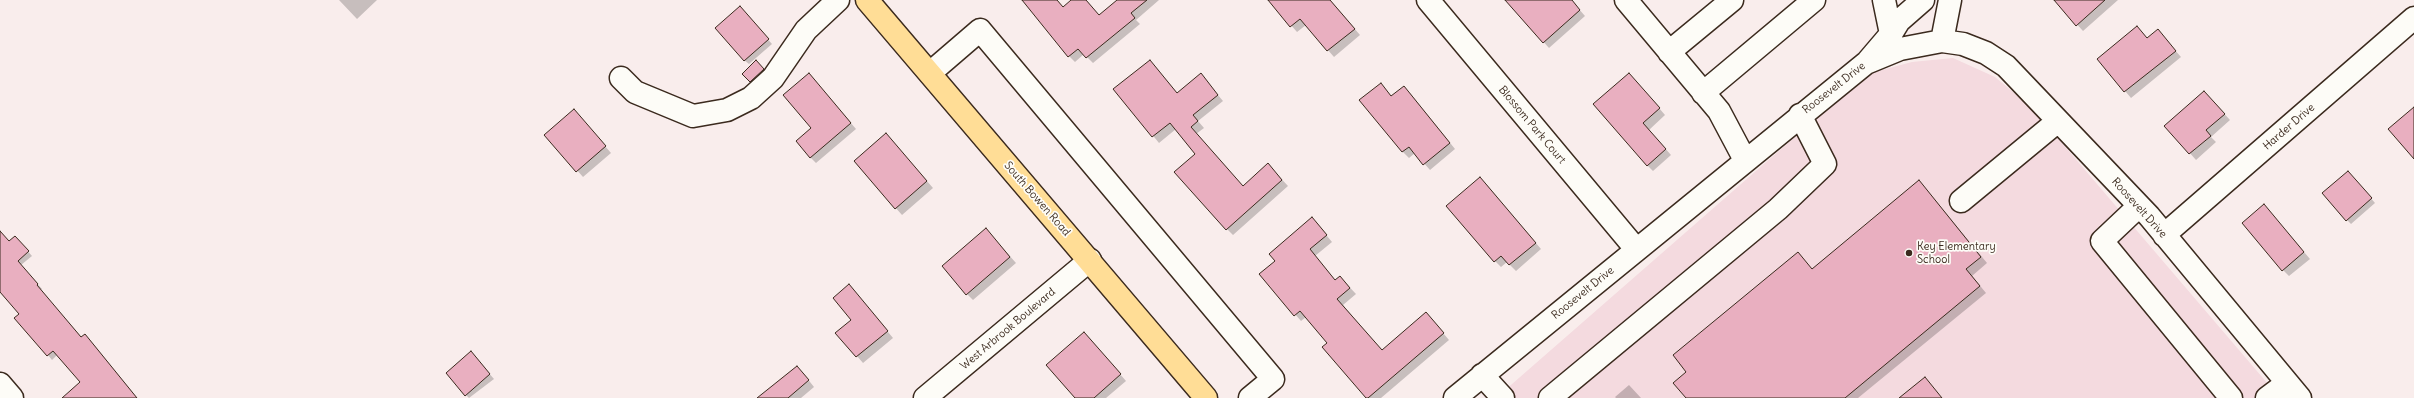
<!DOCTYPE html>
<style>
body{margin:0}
canvas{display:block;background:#f9edec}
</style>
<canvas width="2414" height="398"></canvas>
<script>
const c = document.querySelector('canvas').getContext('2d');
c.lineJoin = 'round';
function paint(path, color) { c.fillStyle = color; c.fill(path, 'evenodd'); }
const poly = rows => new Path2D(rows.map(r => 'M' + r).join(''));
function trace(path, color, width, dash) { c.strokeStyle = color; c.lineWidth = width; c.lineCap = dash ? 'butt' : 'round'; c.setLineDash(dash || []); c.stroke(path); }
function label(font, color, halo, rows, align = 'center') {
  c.font = font + ' Delius,sans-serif'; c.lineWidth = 3.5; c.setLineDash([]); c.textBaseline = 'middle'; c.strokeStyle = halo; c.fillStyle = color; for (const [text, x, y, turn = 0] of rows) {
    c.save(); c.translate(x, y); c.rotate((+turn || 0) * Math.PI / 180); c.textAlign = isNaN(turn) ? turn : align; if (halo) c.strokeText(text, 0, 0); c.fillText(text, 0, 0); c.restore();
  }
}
paint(poly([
 [1953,58,1995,77,2032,108,2280,398,1496,398,1867,74,1912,62]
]), '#f4dadf');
paint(poly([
 [339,0,377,0,357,19],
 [1031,0,1057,0,1063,8,1073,0,1086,0,1099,16,1119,0,1159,0,1136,20,1140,24,1093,63,1084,54,1075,62,1069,56,1026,4],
 [1269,0,1330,0,1360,35,1334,57,1306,25,1297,32],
 [1506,0,1571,0,1585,16,1549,48],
 [2055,0,2118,0,2083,31],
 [744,12,772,44,749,64,744,60],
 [2137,27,2148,39,2158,31,2181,57,2131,98,2098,59],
 [756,61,765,71,753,83,743,74],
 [1150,61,1178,94,1201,75,1223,101,1198,121,1204,128,1196,134,1243,187,1274,171,1288,186,1233,235,1227,229,1196,155,1176,129,1159,143,1115,89],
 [809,74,856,129,816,163,810,157,813,128],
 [1635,80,1665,115,1649,130,1671,155,1653,171,1647,165],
 [1381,84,1392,97,1410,93,1455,149,1430,170,1415,153,1409,158,1403,152,1361,100],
 [2210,98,2230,120,2211,137,2216,142,2196,160,2166,126],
 [580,117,611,153,583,177,546,135],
 [892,141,933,188,902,215,855,162],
 [2352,176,2375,203,2351,224,2347,220],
 [1486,184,1541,249,1516,271,1507,262,1501,267,1495,261],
 [1925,188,1987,263,1972,276,1986,293,1858,398,1687,398,1812,269],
 [2270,212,2310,259,2289,276,2283,270],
 [1318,225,1332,242,1315,256,1336,281,1340,277,1356,294,1343,305,1382,351,1432,320,1449,340,1381,398,1367,398,1328,343,1306,317,1301,321,1261,275],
 [0,232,9,242,19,241,32,256,21,265,42,289,40,290,82,338,89,339,137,398,75,398,81,382,57,355,52,360,48,355,15,318,21,314,0,290],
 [992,236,1016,263,973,300,967,294],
 [855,292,893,338,863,363,837,333,852,320],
 [1090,339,1126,381,1106,398,1076,398],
 [475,357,494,379,469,398,466,395],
 [803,373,814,387,801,398,759,398],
 [1629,385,1641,398,1616,398,1615,397]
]), '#0003');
const building = poly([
 [1022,0,1057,0,1063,7,1071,0,1086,0,1099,15,1117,0,1147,0,1131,13,1135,18,1086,58,1078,49,1068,57,1022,0],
 [1268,0,1330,0,1355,29,1327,51,1300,19,1290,27,1268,0],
 [1505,0,1572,0,1580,10,1543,43,1505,0],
 [2054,0,2105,0,2076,26,2054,0],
 [740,6,769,39,744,61,715,28,740,6],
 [2137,26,2147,38,2158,29,2176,51,2124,92,2097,59,2137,26],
 [756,60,764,69,750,82,742,74,756,60],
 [1150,60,1177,93,1201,73,1218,95,1193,115,1198,121,1191,127,1243,186,1268,163,1282,180,1226,230,1174,172,1195,154,1170,123,1152,137,1113,89,1150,60],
 [809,73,851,123,810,158,796,141,811,128,783,95,809,73],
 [1629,73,1660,108,1643,123,1666,149,1647,166,1593,104,1629,73],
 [1381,83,1391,96,1404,86,1450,143,1423,165,1409,147,1402,152,1359,100,1381,83],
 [2204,91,2225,114,2206,130,2211,136,2189,154,2164,126,2204,91],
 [2414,107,2414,159,2388,129,2414,107],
 [574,109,606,146,576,172,544,135,574,109],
 [886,133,927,181,895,209,854,161,886,133],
 [2348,171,2372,198,2346,221,2322,193,2348,171],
 [1480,177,1536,243,1509,265,1501,256,1494,262,1446,206,1480,177],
 [1919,180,1981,257,1966,269,1980,286,1845,398,1686,398,1673,383,1686,372,1673,355,1798,252,1812,269,1919,180],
 [2264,204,2304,252,2282,271,2242,223,2264,204],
 [1312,217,1327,235,1310,249,1335,280,1340,276,1350,288,1337,299,1382,350,1426,312,1444,333,1368,398,1366,398,1322,347,1327,343,1300,311,1294,316,1259,274,1275,261,1269,254,1312,217],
 [986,228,1010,257,966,295,942,266,986,228],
 [0,231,9,241,15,236,29,251,18,261,38,284,37,285,81,337,85,334,137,398,62,398,80,382,53,351,47,356,14,318,19,314,0,292,0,231],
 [849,284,888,331,856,357,835,333,851,320,833,298,849,284],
 [1084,332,1121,374,1094,398,1075,398,1046,365,1084,332],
 [471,351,490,374,465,396,446,373,471,351],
 [797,366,809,380,788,398,757,398,797,366],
 [1925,377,1942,398,1899,398,1925,377]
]);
paint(building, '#e9afc0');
trace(building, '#3b2a1e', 1);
const minor = poly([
 [1428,0,1636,249],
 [1626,0,1719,111,1745,160],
 [1884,0,1891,34],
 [1942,41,1950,0],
 [1669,52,1732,0],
 [1868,61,1891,34,1899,21,1923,0],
 [930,73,980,30,1273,379,1250,398],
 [621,78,635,92,693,116,727,110,751,98,773,78,806,30,838,0],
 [1703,93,1814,0],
 [1961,201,2058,121],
 [2139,206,2102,241,2231,398],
 [2164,235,2414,18],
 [1482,375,1503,398],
 [0,384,12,398],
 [925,398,1090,260],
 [1455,398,1866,63,1900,49,1942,41,1963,44,1986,53,2006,66,2149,216,2300,398],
 [1550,398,1778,209,1825,164,1800,115],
 [2267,398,2287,383]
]);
const major = poly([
 [867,0,1206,398]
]);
trace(minor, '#3b2a1e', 25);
trace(major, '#3b2a1e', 25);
trace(minor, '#fdfcf7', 22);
trace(major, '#ffdd96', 22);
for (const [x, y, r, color] of [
 [1909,253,4,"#3b2a1e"]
]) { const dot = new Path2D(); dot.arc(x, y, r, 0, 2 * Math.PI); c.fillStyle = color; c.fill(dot); trace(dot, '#fdfcf7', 1.5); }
label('11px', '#3b2a1e', '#fdfcf7', [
 ["Roosevelt Drive",1834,88,-38],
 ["Blossom Park Court",1532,125,50],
 ["Harder Drive",2289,127,-41],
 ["South Bowen Road",1037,199,49],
 ["Roosevelt Drive",2139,208,48],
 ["Roosevelt Drive",1583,293,-39],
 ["West Arbrook Boulevard",1008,329,-40]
]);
label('11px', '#3b2a1e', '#fdfcf7', [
 ["Key Elementary",1917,247],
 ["School",1917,260]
], 'left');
</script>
